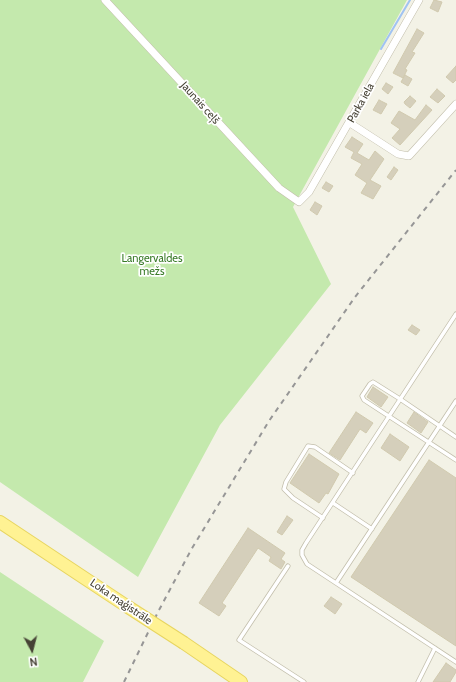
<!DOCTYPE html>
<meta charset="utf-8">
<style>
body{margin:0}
#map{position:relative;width:456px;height:682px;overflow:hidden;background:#f3f2e6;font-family:Cabin,sans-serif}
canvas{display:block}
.north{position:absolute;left:12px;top:630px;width:40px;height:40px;-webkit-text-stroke:3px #fff;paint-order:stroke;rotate:173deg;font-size:11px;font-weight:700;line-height:16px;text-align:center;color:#464235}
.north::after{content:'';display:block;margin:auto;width:14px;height:18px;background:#464235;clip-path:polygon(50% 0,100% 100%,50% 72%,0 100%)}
</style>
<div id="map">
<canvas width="456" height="682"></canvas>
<div class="north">N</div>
</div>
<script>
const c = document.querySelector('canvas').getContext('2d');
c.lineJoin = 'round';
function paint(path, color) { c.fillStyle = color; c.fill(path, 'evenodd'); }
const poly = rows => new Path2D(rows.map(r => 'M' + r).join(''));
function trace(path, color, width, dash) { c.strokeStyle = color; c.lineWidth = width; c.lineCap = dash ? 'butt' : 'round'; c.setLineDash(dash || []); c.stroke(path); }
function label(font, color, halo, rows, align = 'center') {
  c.font = font + ' Cabin,sans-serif'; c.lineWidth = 3.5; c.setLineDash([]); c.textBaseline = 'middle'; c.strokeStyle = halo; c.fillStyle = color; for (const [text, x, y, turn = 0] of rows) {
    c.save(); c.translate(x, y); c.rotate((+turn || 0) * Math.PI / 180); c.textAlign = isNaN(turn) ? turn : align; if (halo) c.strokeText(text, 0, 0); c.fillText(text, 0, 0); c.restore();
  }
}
paint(poly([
 [0,0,407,0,293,207,331,284,220,425,138,577,0,482],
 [0,572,104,641,83,682,0,682]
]), '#c4e9ad');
trace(poly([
 [381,49,410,0]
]), '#a0c3f2', 2);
const building = poly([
 [434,0,442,2,438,12,430,8,434,0],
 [417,29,424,33,412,52,415,53,405,69,407,70,403,78,393,73,417,29],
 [456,66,456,80,453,83,446,77,456,66],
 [405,75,412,79,408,86,401,82,405,75],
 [386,83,393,87,388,94,382,89,386,83],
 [437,89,445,96,438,103,430,97,437,89],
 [410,96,416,101,410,108,405,104,404,102,410,96],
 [379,100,387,104,381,114,373,110,379,100],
 [426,105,432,110,400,145,392,138,400,129,391,123,399,111,415,120,426,105],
 [352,137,363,144,357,153,369,160,375,151,384,159,370,180,381,186,373,199,361,193,367,183,355,175,362,164,351,158,354,152,345,147,352,137],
 [394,167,398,170,391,180,387,177,394,167],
 [326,182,333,186,329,192,322,188,326,182],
 [315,202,322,206,317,215,310,210,315,202],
 [412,325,420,330,416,335,408,330,412,325],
 [373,387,388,397,381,407,367,397,373,387],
 [356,412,373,423,366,433,360,429,340,460,329,453,356,412],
 [414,412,428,422,421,433,407,423,414,412],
 [390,434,409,447,400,461,381,448,390,434],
 [309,454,339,474,328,494,326,493,319,503,290,483,309,454],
 [429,460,456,478,456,646,351,577,429,460],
 [287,516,293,520,282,535,277,532,287,516],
 [248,528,285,553,281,559,285,562,281,569,269,561,271,557,258,548,222,603,226,606,219,616,199,603,248,528],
 [331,597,342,604,335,614,324,606,331,597],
 [446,663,456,670,456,672,450,682,433,682,446,663]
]);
paint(building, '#d5cfbb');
trace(building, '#d0c9ae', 1);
const service = poly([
 [456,314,306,543,302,550,302,555,307,564,456,662],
 [456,437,400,399,373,382,370,384,362,396,364,400,456,460],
 [333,503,372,529],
 [323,518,293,498,284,489,286,482,308,446,315,447,353,473],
 [288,566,239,640,304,682],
 [336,583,456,401],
 [418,682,435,648]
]);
const minor = poly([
 [105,0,279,188,299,202,309,192,419,0],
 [350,123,398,154,409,156,456,104]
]);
const primary = poly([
 [0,522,125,605],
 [184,643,241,682]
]);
trace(service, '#c2beab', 5);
trace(minor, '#c2beab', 8);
trace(primary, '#e7d560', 14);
trace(service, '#fff', 3.5);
trace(minor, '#fff', 7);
trace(primary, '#fff293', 12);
trace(poly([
 [124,682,158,612,191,550,269,421,355,297,456,170]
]), '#969696', 2, [5, 5]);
const primaryBridge = poly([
 [125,605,184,643]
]);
trace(primaryBridge, '#e7d560', 14, []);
trace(primaryBridge, '#fff293', 12);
label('11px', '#464235', '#fff', [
 ["Jaunais ceļš",200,103,48],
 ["Parka iela",361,103,-61],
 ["Loka maģistrāle",121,602,34]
]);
label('11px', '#387a27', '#fff', [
 ["Langervaldes",152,259],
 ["mežs",152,272]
]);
</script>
